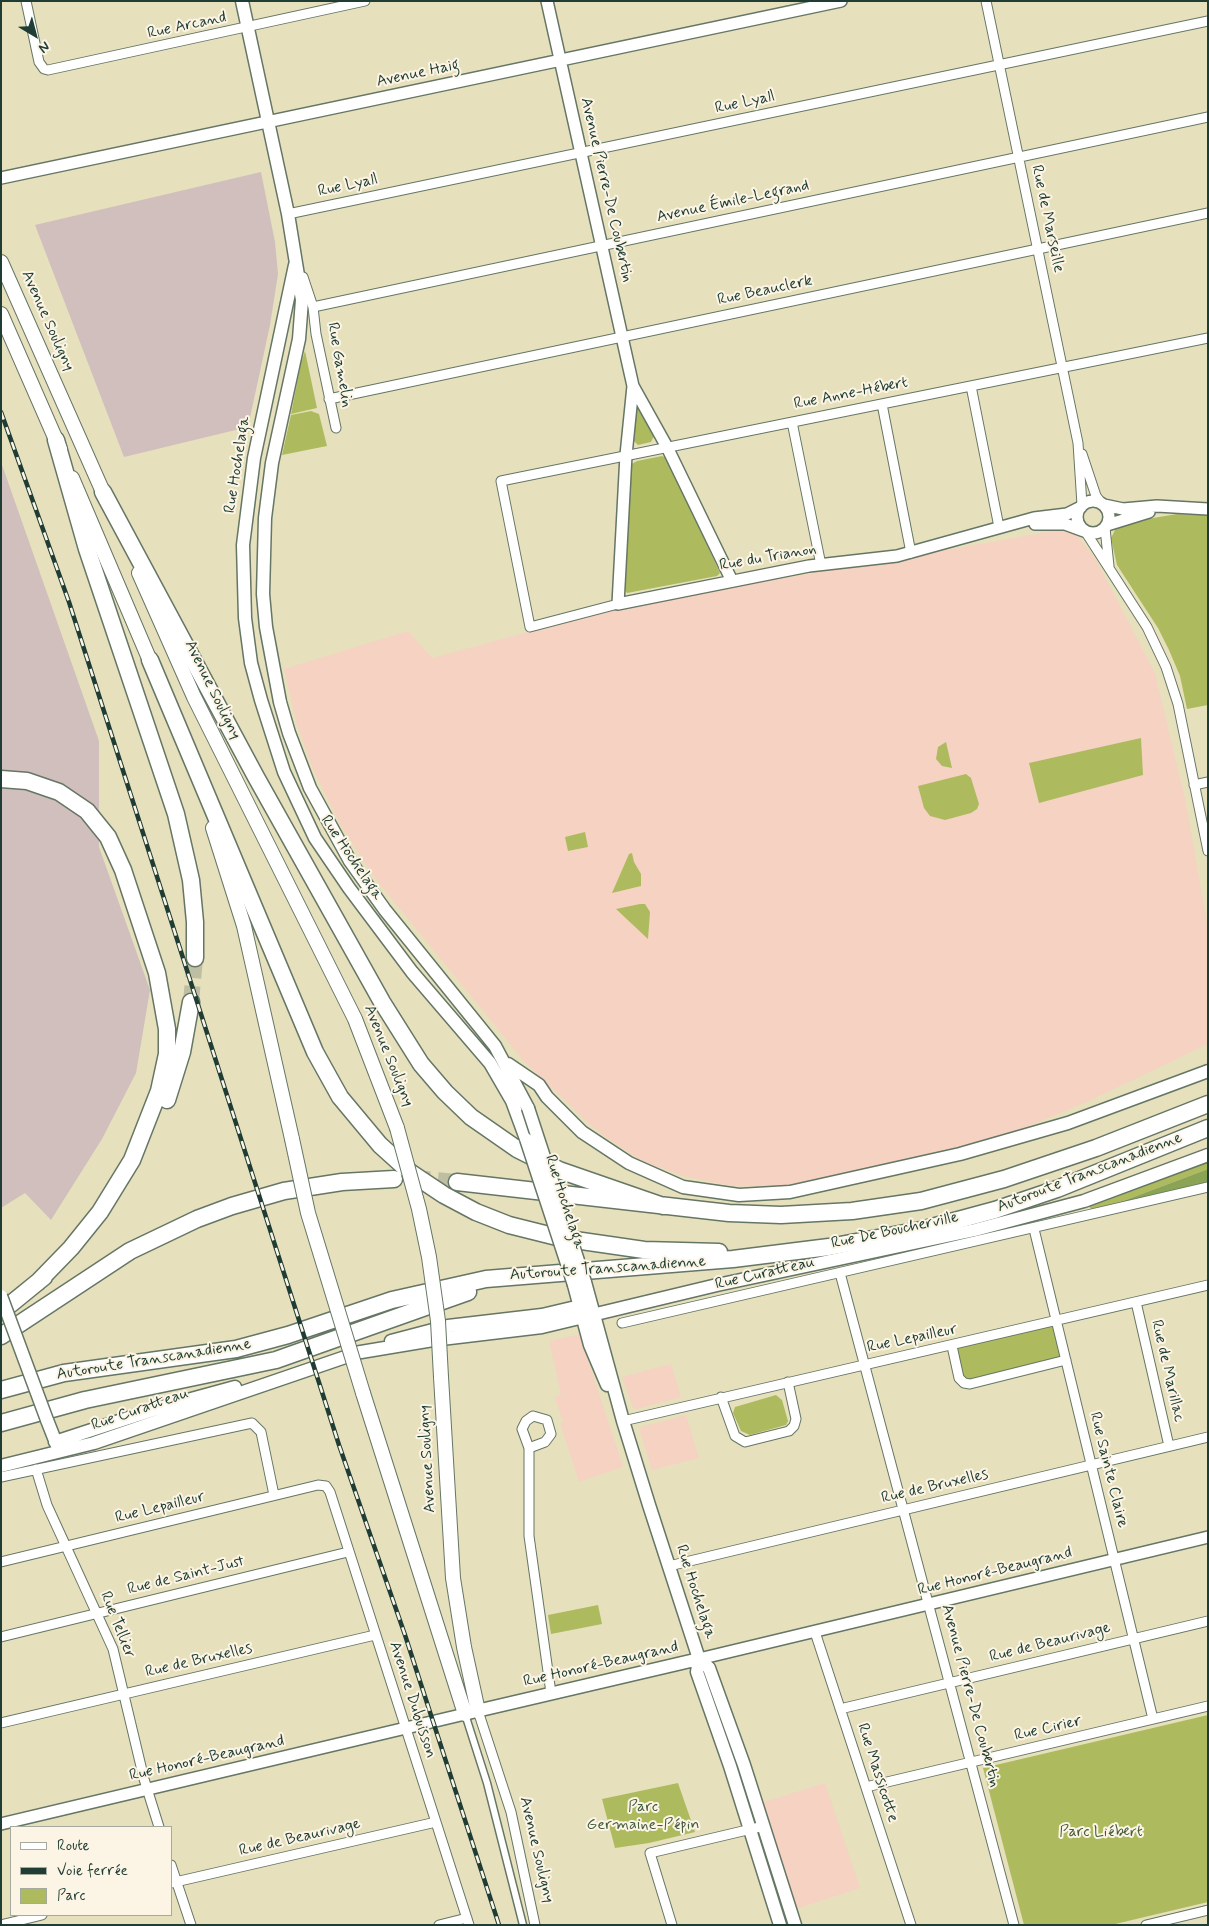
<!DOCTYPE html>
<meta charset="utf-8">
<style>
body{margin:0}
#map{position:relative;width:1209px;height:1926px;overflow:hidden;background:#e6e0bd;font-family:Mynerve,sans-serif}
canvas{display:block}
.frame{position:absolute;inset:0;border:2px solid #1f3d34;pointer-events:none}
.legend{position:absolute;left:10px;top:1826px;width:162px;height:90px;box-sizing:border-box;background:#fcf5e5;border:1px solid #a4ab9e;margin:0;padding:6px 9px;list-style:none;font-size:15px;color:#1f3d34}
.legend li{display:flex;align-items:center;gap:10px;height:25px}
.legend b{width:25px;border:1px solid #a4ab9e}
.north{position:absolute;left:10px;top:10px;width:50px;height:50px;-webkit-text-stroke:4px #fcf5e5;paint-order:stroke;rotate:143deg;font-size:14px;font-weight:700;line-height:20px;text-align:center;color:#1f3d34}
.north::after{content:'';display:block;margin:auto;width:18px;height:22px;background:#1f3d34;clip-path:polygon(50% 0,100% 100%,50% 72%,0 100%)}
</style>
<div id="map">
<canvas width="1209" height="1926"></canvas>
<div class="frame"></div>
<ul class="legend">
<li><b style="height:6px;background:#fff"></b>Route</li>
<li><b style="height:6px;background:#1f3d34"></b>Voie ferrée</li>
<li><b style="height:14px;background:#adbb5e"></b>Parc</li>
</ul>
<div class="north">N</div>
</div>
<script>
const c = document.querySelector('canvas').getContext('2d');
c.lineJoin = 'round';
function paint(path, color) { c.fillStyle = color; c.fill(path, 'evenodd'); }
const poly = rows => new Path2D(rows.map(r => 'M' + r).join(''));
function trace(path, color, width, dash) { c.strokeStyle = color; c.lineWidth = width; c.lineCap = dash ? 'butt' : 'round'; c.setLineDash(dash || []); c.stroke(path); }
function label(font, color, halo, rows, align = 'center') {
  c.font = font + ' Mynerve,sans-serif'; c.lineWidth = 4; c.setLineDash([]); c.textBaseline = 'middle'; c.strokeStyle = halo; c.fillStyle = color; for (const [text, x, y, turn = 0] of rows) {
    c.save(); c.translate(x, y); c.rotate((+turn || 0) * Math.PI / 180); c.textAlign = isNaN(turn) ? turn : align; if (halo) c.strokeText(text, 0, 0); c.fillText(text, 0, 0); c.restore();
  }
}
paint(poly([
 [1071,528,1095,558,1155,673,1185,799,1208,928,1208,1044,1089,1101,1027,1127,954,1150,830,1179,775,1187,732,1186,683,1176,640,1160,608,1139,588,1123,524,1061,374,877,340,824,313,769,297,725,284,669,408,631,432,658,621,607],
 [578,1335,581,1338,623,1467,579,1482,560,1423,563,1422,555,1397,561,1394,549,1341],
 [671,1364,681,1397,638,1409,633,1408,622,1377],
 [686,1415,699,1458,652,1470,640,1432,641,1427],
 [825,1783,860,1888,793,1910,761,1803]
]), '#f5d2c2');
paint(poly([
 [261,172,275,242,278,274,270,325,248,427,124,457,35,225],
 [1,462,99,741,99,847,150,990,136,1073,102,1139,51,1220,25,1193,1,1208]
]), '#d1bfbd');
paint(poly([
 [305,351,317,408,291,414,301,363],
 [635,398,655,434,651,442,638,445,632,439],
 [311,411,319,414,327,446,282,455,291,415],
 [662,456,667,458,720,573,717,576,627,593,624,589,630,465,637,461],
 [1177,514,1208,515,1208,705,1187,709,1180,676,1169,650,1158,628,1117,565,1111,538,1116,528,1129,522],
 [1141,738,1143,775,1039,803,1029,763],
 [946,742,952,768,942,766,936,759,938,747],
 [966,774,971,778,979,804,977,809,971,813,945,820,930,816,924,808,918,786],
 [585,832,588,847,568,851,565,837],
 [632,853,634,862,641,874,641,886,612,893,629,854],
 [640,904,645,904,650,912,648,939,616,909],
 [1208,1161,1208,1169,1115,1204,1091,1209,1088,1205],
 [1057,1321,1066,1360,964,1383,952,1346],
 [776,1395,782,1400,788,1421,786,1425,750,1435,741,1431,733,1413,735,1407],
 [598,1605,602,1624,551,1634,548,1615],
 [1208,1715,1208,1902,1111,1925,1024,1925,983,1768],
 [678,1783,695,1832,649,1843,615,1848,602,1799]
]), '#adbb5e');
paint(poly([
 [1208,1169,1208,1182,1115,1204]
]), '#8aa355');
trace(poly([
 [191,1002,195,958],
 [414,1178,457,1182]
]), '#bebfa2', 16, [16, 8]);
const pedestrian = poly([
 [465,1714,487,1783,523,1925]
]);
const minor = poly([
 [26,1,39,62,44,69,48,70,365,1],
 [986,1,1078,443,1082,505],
 [288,214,1208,21],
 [303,277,313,307,316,334,336,428],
 [313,307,1208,117],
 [971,386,999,527],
 [329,399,1208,213],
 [882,404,911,553],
 [792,422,821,565],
 [1082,454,1096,496,1102,504],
 [1105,528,1109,566],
 [1085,531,1147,627,1166,667,1178,704,1208,851],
 [618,604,530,627,501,481,1208,338],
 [1194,785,1208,782],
 [1034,1229,1153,1719],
 [840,1273,1014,1925],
 [1136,1302,1169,1446],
 [622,1323,1208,1187],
 [952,1346,959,1378,964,1383,970,1384,1066,1360],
 [721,1397,735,1436,745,1442,789,1431,794,1426,796,1419,788,1382],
 [533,1416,547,1420,551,1434,545,1442,529,1448,522,1429,526,1421,533,1416],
 [623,1421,1208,1285],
 [529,1448,529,1536,551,1693],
 [36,1469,47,1505,113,1649,144,1779,159,1827],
 [1,1477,252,1423,261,1432,274,1495],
 [1,1562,318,1485,326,1486,330,1492,469,1925],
 [669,1566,1208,1437],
 [815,1632,911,1925],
 [1,1637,348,1552],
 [840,1709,1208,1621],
 [478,1711,511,1812,535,1925],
 [1,1723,375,1635],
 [866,1787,1208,1706],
 [171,1865,191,1925],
 [171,1883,436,1822],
 [1,1925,42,1915],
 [439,1925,467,1918],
 [672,1925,650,1853,764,1826],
 [1146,1925,1208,1910]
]);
const tertiary = poly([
 [547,1,633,386,667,447,732,581],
 [1,178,841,1],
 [633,386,626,455,618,604,809,566,897,556,1034,518,1067,514,1081,507],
 '1077 517a16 16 0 1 1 32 0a16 16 0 1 1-32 0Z',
 [1104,505,1123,509,1157,506,1208,509],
 [1035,524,1065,524,1084,531],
 [1107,525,1149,512],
 [699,1659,1208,1537],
 [1,1824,465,1714]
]);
const secondary = poly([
 [242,1,288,214,302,300,299,339,272,463,265,518,263,594,266,627,280,702,289,733,310,788,350,861,385,910,495,1046,528,1108],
 [295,265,254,458,243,545,245,618,251,663,261,700,284,772,315,838,349,888,412,972,490,1063,512,1101,526,1139],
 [508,1064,539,1085,547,1097,582,1132,629,1163,683,1187,739,1195,790,1192,960,1154,1068,1123,1208,1071],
 [585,1282,623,1421,649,1505,699,1659,709,1668,744,1765,795,1925],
 [574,1285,590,1345,607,1385],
 [391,1341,448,1326,542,1315,580,1306,595,1315],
 [355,1353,433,1340,542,1327,717,1285,975,1230,1084,1201,1208,1155],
 [47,1420,58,1448],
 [55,1442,162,1407,235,1387],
 [1,1466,94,1443,360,1352],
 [699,1659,697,1672,730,1766,780,1925],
 [468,1713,699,1659]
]);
const trunk = poly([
 [1,262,107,501],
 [1,314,60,449],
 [72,478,154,670],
 [139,573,194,697,355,1019,397,1128],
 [213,828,244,926,292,1139],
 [441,1377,453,1578,464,1647,478,1711],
 [363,1393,465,1714]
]);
const motorway = poly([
 [56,440,87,549,176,814,191,880,195,922,195,958],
 [103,492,256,777,382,1002,421,1064,445,1092,471,1117,517,1149,559,1170,663,1206],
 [150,660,315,1052,340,1097,380,1145,411,1173,444,1195,476,1212,509,1225,561,1238,644,1250,719,1252],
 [1,779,27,781,59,792,87,811,108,837,123,870,157,973,167,1029,167,1054,159,1091,132,1160,100,1212,71,1248,37,1283],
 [167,1100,182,1052,191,1002],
 [457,1182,729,1213,781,1215,852,1211,921,1201,1004,1179,1096,1148,1208,1104],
 [1,1312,44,1277],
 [1,1336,130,1251,197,1219,232,1206,284,1191,342,1182,394,1179],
 [1,1390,64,1373,236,1349,288,1335,392,1300,486,1279,733,1259,829,1247,921,1230,995,1210,1057,1189,1208,1128],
 [1,1423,85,1400,276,1360,468,1292]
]);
trace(pedestrian, '#657664', 9);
trace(minor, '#657664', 11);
trace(tertiary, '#657664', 14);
trace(secondary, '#657664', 15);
trace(trunk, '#657664', 16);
trace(motorway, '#657664', 19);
trace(pedestrian, '#fff', 6);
trace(minor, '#fff', 9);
trace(tertiary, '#fff', 11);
trace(secondary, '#fff', 12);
trace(trunk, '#fff', 14);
trace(motorway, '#fff', 16);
const rail = poly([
 [1,412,69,602,339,1445,405,1635,499,1925]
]);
trace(rail, '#1f3d34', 4.5);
trace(rail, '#fcf5e5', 2.5, [8]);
const secondaryBridge = poly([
 [528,1108,585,1282],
 [526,1139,574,1285],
 [1,1296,47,1420]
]);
const trunkBridge = poly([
 [397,1128,419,1209,429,1257,438,1321,441,1377],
 [292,1139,308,1213,363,1393]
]);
trace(secondaryBridge, '#657664', 15, []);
trace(trunkBridge, '#657664', 16, []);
trace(secondaryBridge, '#fff', 12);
trace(trunkBridge, '#fff', 14);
label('16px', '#1f3d34', '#fcf5e5', [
 ["Rue Arcand",187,26,-12],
 ["Avenue Haig",418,74,-12],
 ["Rue Lyall",745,103,-12],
 ["Rue Lyall",348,186,-12],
 ["Avenue Pierre-De Coubertin",606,190,77],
 ["Avenue Émile-Legrand",733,202,-12],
 ["Rue de Marseille",1047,219,78],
 ["Rue Beauclerk",765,291,-12],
 ["Avenue Souligny",47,321,66],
 ["Rue Gamelin",339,365,80],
 ["Rue Anne-Hébert",851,394,-11],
 ["Rue Hochelaga",238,465,-81],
 ["Rue du Trianon",768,558,-10],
 ["Avenue Souligny",212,690,64],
 ["Rue Hochelaga",351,858,56],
 ["Avenue Souligny",388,1056,68],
 ["Autoroute Transcanadienne",1090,1173,-21],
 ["Rue Hochelaga",564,1202,72],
 ["Rue De Boucherville",895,1231,-12],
 ["Autoroute Transcanadienne",608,1269,-4],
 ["Rue Curatteau",765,1274,-13],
 ["Rue Lepailleur",912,1339,-12],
 ["Autoroute Transcanadienne",154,1360,-9],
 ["Rue de Marillac",1167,1371,77],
 ["Rue Curatteau",140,1410,-19],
 ["Avenue Souligny",428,1459,-93],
 ["Rue Sainte Claire",1108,1470,76],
 ["Rue de Bruxelles",935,1487,-13],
 ["Rue Lepailleur",160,1508,-14],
 ["Rue Honoré-Beaugrand",995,1572,-14],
 ["Rue de Saint-Just",186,1576,-14],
 ["Rue Hochelaga",695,1592,72],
 ["Rue Tellier",117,1625,68],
 ["Rue de Beaurivage",1050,1643,-14],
 ["Rue de Bruxelles",199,1661,-13],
 ["Rue Honoré-Beaugrand",601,1665,-13],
 ["Avenue Pierre-De Coubertin",970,1696,75],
 ["Avenue Dubuisson",412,1700,72],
 ["Rue Cirier",1048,1729,-13],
 ["Rue Honoré-Beaugrand",207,1759,-13],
 ["Rue Massicotte",877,1773,72],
 ["Rue de Beaurivage",300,1838,-13],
 ["Avenue Souligny",536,1850,77]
]);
label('16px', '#425c3e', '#fcf5e5', [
 ["Parc",643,1808],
 ["Germaine-Pépin",643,1826],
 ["Parc Liébert",1101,1833]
]);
</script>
